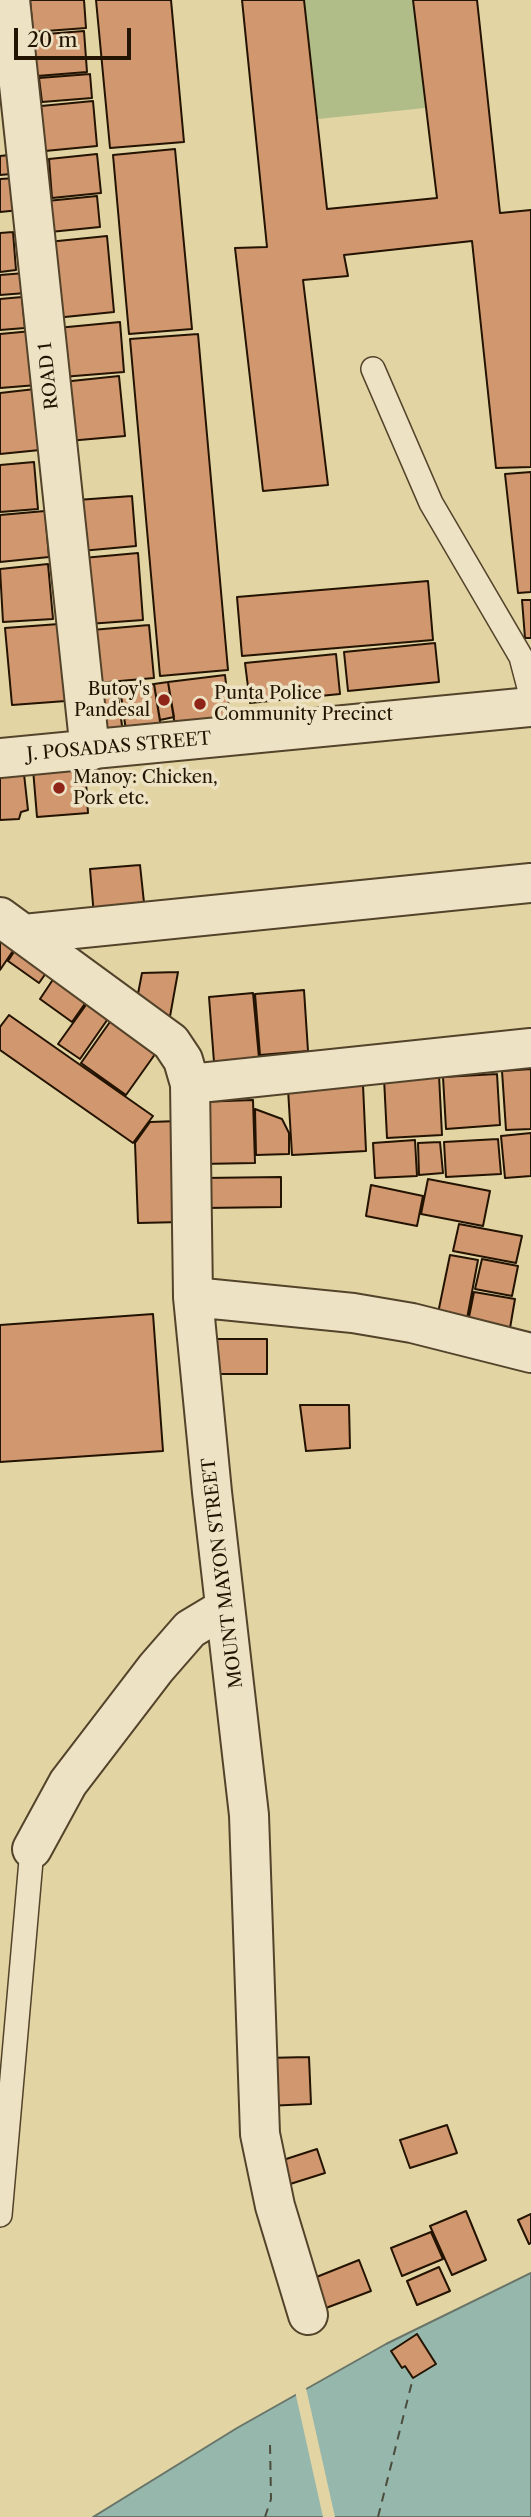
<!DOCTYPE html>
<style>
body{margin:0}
#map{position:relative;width:531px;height:2517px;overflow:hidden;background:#e3d4a4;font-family:"Libre Caslon Text",serif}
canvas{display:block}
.scale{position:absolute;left:14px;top:28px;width:117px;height:32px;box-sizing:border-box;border:4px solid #231301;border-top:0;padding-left:9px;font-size:21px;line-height:24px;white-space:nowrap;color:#231301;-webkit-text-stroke:5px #ede3c4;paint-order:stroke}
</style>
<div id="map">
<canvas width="531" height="2517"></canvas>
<div class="scale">20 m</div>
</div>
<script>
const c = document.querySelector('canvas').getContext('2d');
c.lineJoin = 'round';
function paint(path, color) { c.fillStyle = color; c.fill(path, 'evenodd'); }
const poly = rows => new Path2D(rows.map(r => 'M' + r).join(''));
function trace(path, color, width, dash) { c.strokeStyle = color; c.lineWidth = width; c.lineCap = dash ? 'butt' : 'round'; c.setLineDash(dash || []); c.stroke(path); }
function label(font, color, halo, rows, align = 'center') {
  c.font = font + ' "Libre Caslon Text",serif'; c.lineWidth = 7; c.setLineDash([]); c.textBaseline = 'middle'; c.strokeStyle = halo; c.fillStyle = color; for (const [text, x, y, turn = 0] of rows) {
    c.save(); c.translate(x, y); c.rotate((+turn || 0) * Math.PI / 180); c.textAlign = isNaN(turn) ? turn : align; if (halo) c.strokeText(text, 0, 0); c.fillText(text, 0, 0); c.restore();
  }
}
paint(poly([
 [304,0,413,0,425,108,318,119]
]), '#b0bd88');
const water = poly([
 [531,2273,531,2517,93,2517,237,2428,386,2344,531,2273]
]);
paint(water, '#96b7ac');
trace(water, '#687568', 2);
paint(poly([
 [306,2388,335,2517,323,2517,295,2391]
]), '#e3d4a4');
trace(poly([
 [265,2517,271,2499,270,2443],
 [378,2517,413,2378]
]), '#4b4c3d', 2, [9, 7]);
const building = poly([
 [30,0,84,0,86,28,33,32,30,0],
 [96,0,171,0,184,142,110,148,96,0],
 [242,0,304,0,327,209,437,198,413,0,477,0,500,213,531,210,531,467,496,468,472,241,344,255,348,276,303,280,328,485,263,491,235,248,267,247,242,0],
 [84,31,87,72,37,76,33,35,84,31],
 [90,74,92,98,42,102,39,78,90,74],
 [93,101,97,146,45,151,41,106,93,101],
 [175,149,192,329,129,334,113,155,175,149],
 [97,154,101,193,52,198,49,159,97,154],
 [9,155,11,174,0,175,0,156,9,155],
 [18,178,20,210,0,212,0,179,18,178],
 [97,196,100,227,50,232,47,201,97,196],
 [13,232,16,270,0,272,0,233,13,232],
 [107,236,114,312,55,318,48,242,107,236],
 [25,273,26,293,0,295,0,275,25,273],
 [22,297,25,328,0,330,0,299,22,297],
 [120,322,124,372,62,377,57,328,120,322],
 [32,331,37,385,0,388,0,334,32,331],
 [198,334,228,670,160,676,130,339,198,334],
 [119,376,125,436,68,441,62,382,119,376],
 [35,389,40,450,0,454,0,393,35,389],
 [34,462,38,509,0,512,0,465,34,462],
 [531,472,531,592,518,593,505,474,531,472],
 [132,496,136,546,81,551,77,500,132,496],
 [45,511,49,557,0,562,0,515,45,511],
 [138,553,143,620,88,624,83,558,138,553],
 [48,564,53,619,3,622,0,569,48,564],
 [428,581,433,640,242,656,237,597,428,581],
 [522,600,531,600,531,638,525,638,522,600],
 [59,624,66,701,12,705,5,628,59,624],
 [149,625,154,678,97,683,92,630,149,625],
 [435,643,439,682,348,691,344,652,435,643],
 [336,654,340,694,250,703,245,663,336,654],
 [225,675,231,726,176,732,168,682,225,675],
 [168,682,174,717,160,720,154,684,168,682],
 [154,684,162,734,127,738,120,688,154,684],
 [117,689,124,740,95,744,88,693,117,689],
 [85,765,88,813,37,817,33,769,85,765],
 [24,774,28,810,21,812,19,819,0,820,0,776,24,774],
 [140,865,145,912,94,916,90,869,140,865],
 [0,933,17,945,0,970,0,933],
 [19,944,51,966,39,983,8,961,19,944],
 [58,972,91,995,72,1022,40,999,58,972],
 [178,972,169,1022,136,1004,142,973,178,972],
 [304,990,308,1051,260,1055,255,994,304,990],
 [253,993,259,1058,214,1062,209,997,253,993],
 [91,998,112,1013,80,1059,58,1044,91,998],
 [9,1015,153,1116,133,1143,0,1050,0,1027,9,1015],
 [112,1019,158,1050,126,1095,81,1063,112,1019],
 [531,1069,531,1129,506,1130,502,1071,531,1069],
 [497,1074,500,1125,446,1129,443,1077,497,1074],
 [439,1075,442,1135,387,1138,384,1078,439,1075],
 [363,1085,366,1151,292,1155,288,1089,363,1085],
 [253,1100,255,1163,200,1164,198,1102,253,1100],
 [255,1109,282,1119,289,1133,289,1154,256,1155,255,1109],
 [178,1121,182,1222,138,1223,135,1143,150,1122,178,1121],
 [531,1133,531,1176,505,1178,501,1136,531,1133],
 [498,1139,501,1174,446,1177,444,1142,498,1139],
 [415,1140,417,1176,375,1178,373,1143,415,1140],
 [440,1142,443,1173,419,1175,418,1143,440,1142],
 [281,1177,281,1207,204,1208,203,1178,281,1177],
 [428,1179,490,1191,483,1226,421,1214,428,1179],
 [371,1185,423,1196,417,1226,366,1216,371,1185],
 [459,1224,522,1236,516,1263,453,1251,459,1224],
 [450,1255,478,1260,466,1324,437,1318,450,1255],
 [482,1259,518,1266,512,1296,475,1289,482,1259],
 [474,1292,515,1299,509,1334,467,1327,474,1292],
 [153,1314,163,1451,0,1462,0,1325,153,1314],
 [216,1339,267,1339,267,1374,216,1374,216,1339],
 [300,1405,349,1405,350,1448,306,1451,300,1405],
 [309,2057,311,2104,266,2106,265,2058,309,2057],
 [447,2125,457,2153,410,2168,400,2140,447,2125],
 [317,2149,325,2173,287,2185,280,2161,317,2149],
 [466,2211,486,2260,452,2275,430,2226,466,2211],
 [531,2214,531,2243,529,2244,518,2220,531,2214],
 [431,2232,443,2259,402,2276,391,2248,431,2232],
 [359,2260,371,2291,326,2308,314,2278,359,2260],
 [439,2267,450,2291,417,2305,407,2281,439,2267],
 [417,2334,436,2364,413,2378,405,2366,402,2368,391,2351,417,2334]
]);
paint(building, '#d1976f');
trace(building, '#231301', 2);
const service = poly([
 [373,369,431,503,521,657,531,695],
 [0,2215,32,1849]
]);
const minor = poly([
 [10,0,90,751],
 [0,917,171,1042,183,1060,190,1084,193,1297,212,1492,249,1815,260,2134,275,2206,308,2315],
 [24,934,531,883],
 [190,1084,531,1048],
 [193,1297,353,1313,412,1323,531,1353],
 [32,1849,68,1783,156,1668,190,1629,225,1608]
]);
const tertiary = poly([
 [0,758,531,707]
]);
trace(service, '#53432a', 26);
trace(minor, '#53432a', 42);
trace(tertiary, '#53432a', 42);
trace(service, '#ede3c4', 23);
trace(minor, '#ede3c4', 38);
trace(tertiary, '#ede3c4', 38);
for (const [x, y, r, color] of [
 [164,700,7,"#8f2418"],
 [200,704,7,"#8f2418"],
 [59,788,7,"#8f2418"]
]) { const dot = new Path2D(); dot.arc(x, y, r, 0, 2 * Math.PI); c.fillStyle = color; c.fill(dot); trace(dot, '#ede3c4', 2.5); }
label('18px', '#231301', '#ede3c4', [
 ["ROAD 1",49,376,-96],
 ["J. POSADAS STREET",119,747,-5],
 ["MOUNT MAYON STREET",223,1573,-97]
]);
label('18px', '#231301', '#ede3c4', [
 ["Butoy's",150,690,"right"],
 ["Pandesal",150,711,"right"],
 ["Punta Police",214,694],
 ["Community Precinct",214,715],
 ["Manoy: Chicken,",73,778],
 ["Pork etc.",73,799]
], 'left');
</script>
